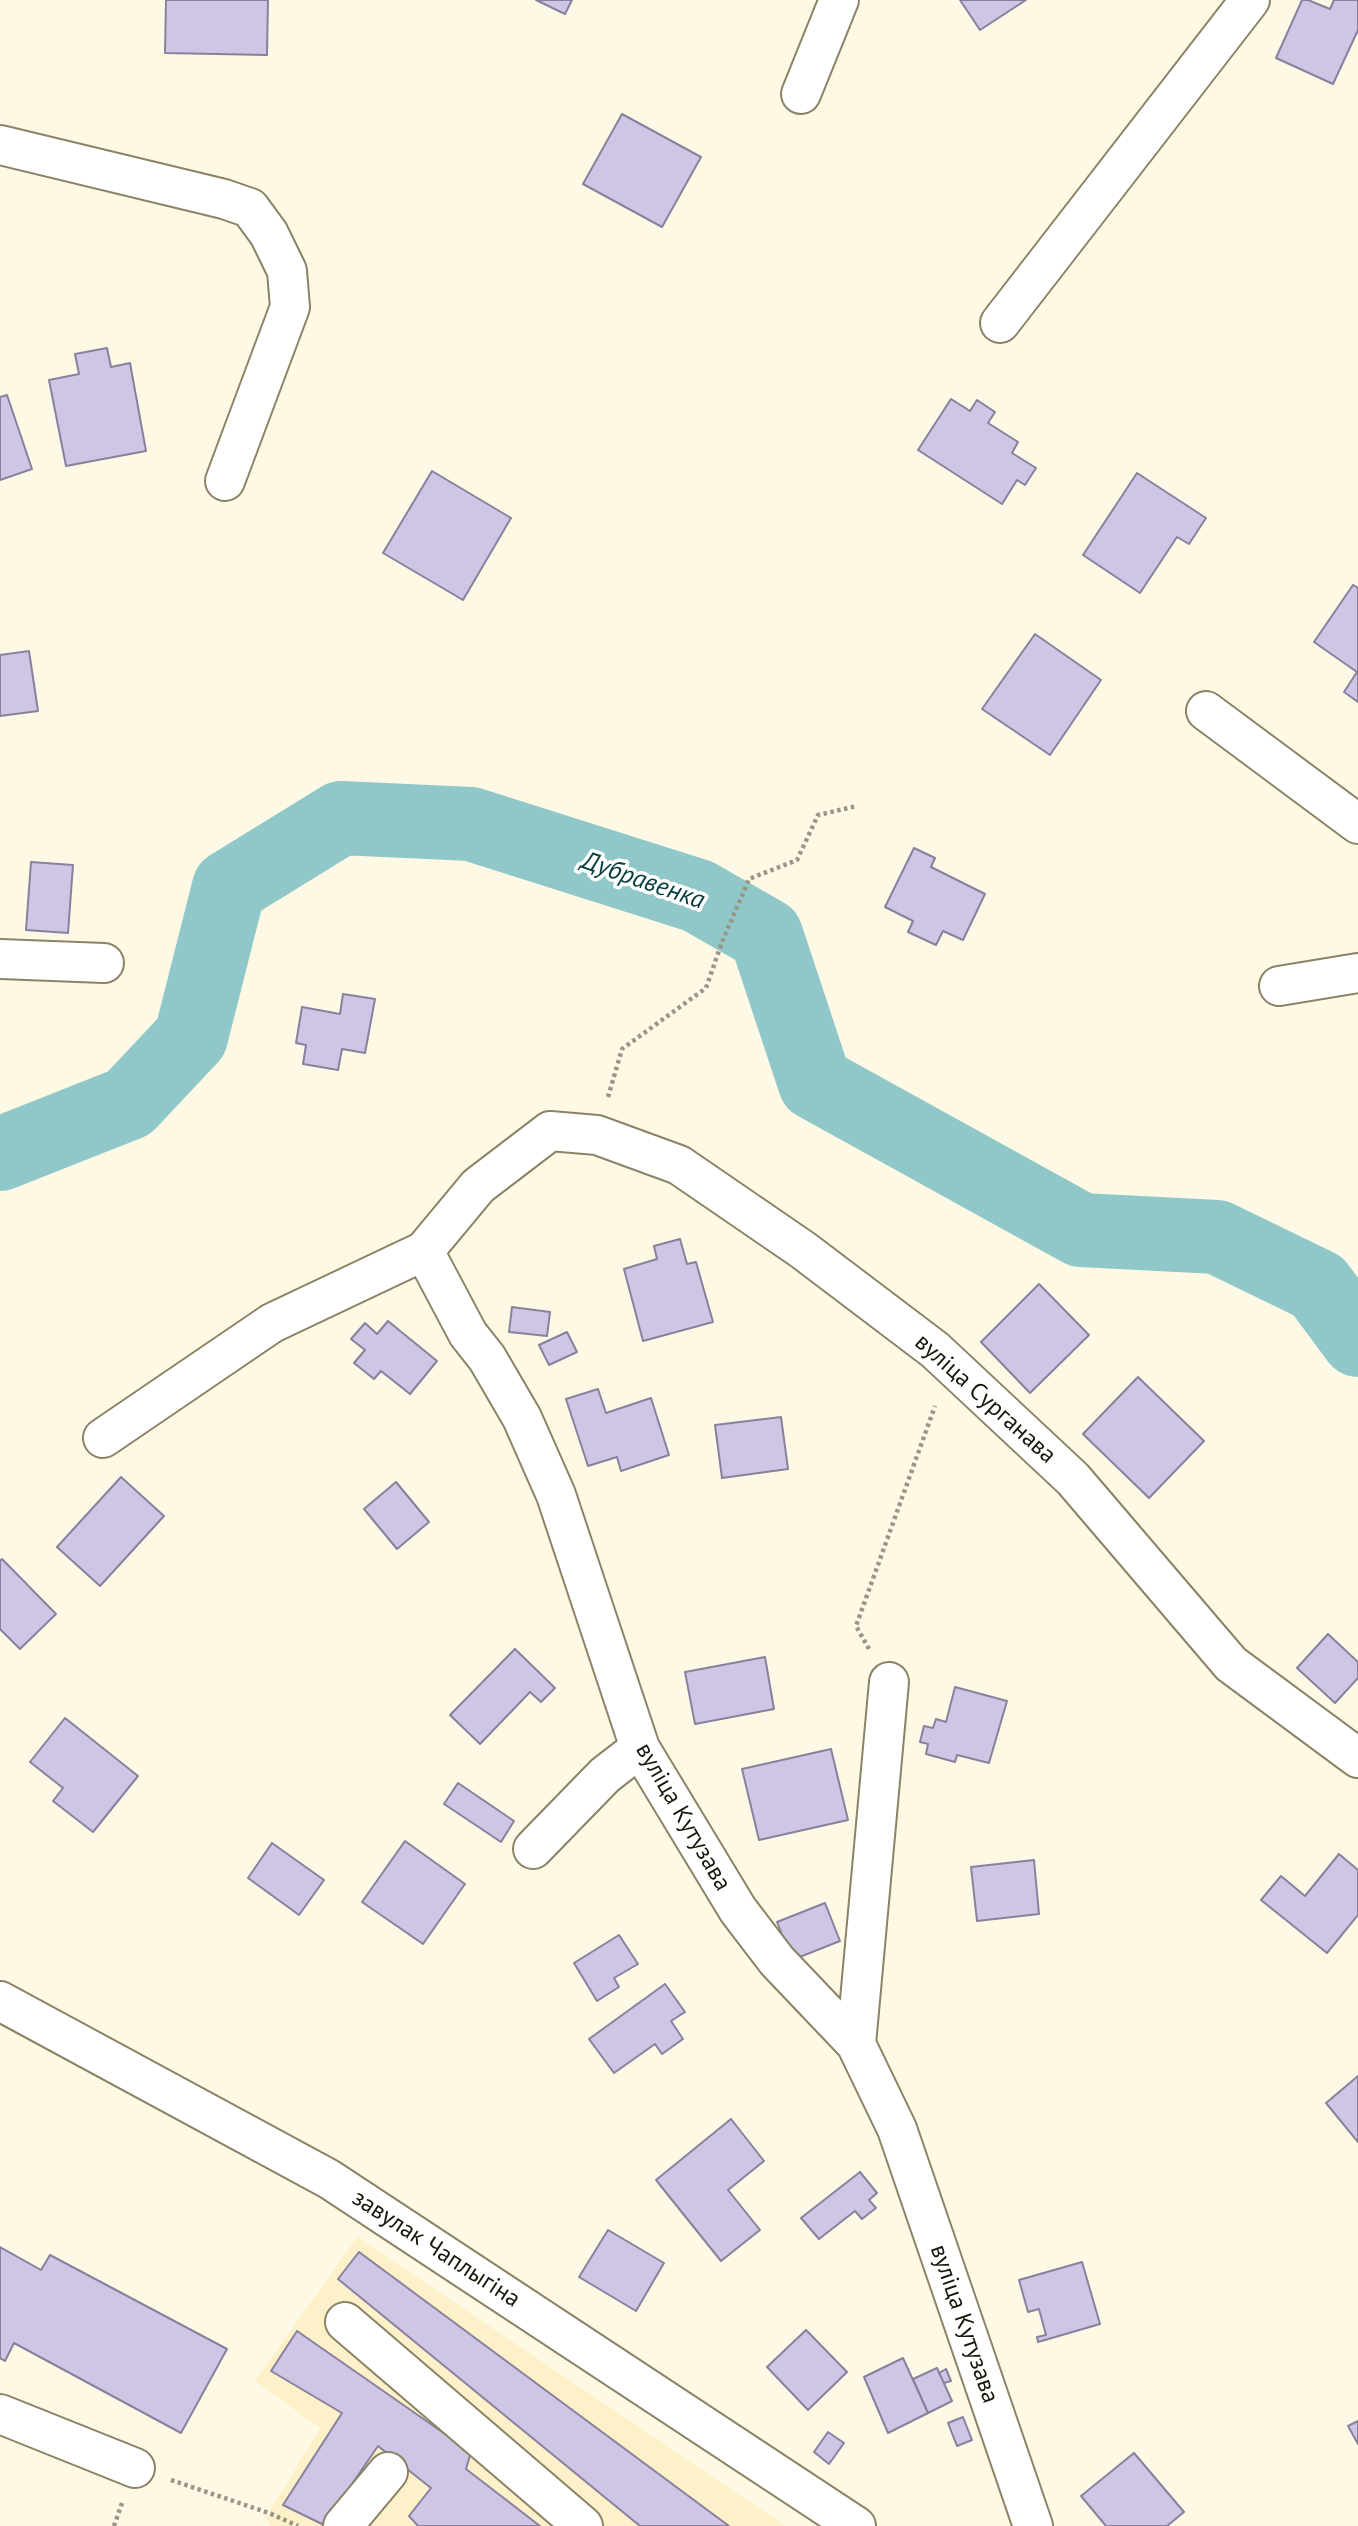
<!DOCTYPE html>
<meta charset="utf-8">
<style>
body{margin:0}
canvas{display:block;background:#fef9e5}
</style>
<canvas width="1358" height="2526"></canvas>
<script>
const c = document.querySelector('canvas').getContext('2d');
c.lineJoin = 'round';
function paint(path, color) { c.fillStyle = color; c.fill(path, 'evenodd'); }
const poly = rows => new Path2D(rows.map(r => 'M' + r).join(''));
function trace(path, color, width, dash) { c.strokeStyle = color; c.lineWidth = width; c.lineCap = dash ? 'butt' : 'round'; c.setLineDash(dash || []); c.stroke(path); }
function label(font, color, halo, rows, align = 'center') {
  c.font = font + ' "PT Sans",sans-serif'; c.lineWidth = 7; c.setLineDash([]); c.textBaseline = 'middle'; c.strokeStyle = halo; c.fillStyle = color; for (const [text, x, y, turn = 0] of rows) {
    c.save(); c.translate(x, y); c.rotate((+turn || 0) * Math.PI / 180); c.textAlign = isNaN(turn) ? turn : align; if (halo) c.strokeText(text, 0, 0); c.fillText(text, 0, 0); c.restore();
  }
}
paint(poly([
 [357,2237,786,2526,271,2526,266,2519,269,2513,320,2428,255,2381]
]), '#fcf1c8');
trace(poly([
 [0,1154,129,1103,191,1037,229,887,341,818,471,824,698,896,766,935,815,1083,1081,1230,1217,1237,1318,1286,1358,1340]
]), '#90c7c8', 74);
const building = poly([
 [166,0,268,0,267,55,165,53,166,0],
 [536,0,572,0,565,14,536,0],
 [960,0,1026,0,980,30,960,0],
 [1302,0,1308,0,1330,9,1334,0,1358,0,1358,30,1333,84,1276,58,1302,0],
 [622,114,701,157,662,227,583,184,622,114],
 [107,348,111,367,130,363,146,451,66,466,49,380,79,374,75,354,107,348],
 [7,395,32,469,0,480,0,397,7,395],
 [951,399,970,411,977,400,995,412,988,423,1018,442,1012,453,1036,468,1025,485,1017,480,1002,504,918,450,951,399],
 [432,471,511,518,463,600,383,553,432,471],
 [1137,473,1206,518,1189,544,1177,537,1140,593,1083,555,1137,473],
 [1353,585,1358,588,1358,702,1344,692,1357,672,1314,642,1353,585],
 [1035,634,1101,680,1050,755,982,709,1035,634],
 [29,651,38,711,0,716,0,655,29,651],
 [914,848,935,858,931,867,985,894,963,940,943,931,936,945,908,932,913,921,885,907,914,848],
 [31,862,73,865,68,933,26,930,31,862],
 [343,994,375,999,365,1053,342,1049,338,1070,303,1064,306,1045,296,1043,302,1007,340,1014,343,994],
 [680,1239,687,1264,696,1262,713,1322,643,1341,624,1269,657,1259,654,1246,680,1239],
 [1039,1284,1089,1335,1030,1393,981,1342,1039,1284],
 [512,1307,550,1312,547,1336,509,1332,512,1307],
 [388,1321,437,1361,410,1394,381,1371,374,1379,354,1363,365,1350,351,1339,365,1323,377,1334,388,1321],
 [567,1332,577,1352,549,1365,539,1345,567,1332],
 [1138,1377,1204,1441,1149,1498,1083,1434,1138,1377],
 [598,1389,606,1413,651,1398,669,1455,621,1471,617,1457,588,1466,566,1399,598,1389],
 [781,1417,788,1469,722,1478,715,1425,781,1417],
 [121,1477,164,1516,100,1586,57,1547,121,1477],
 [396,1482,429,1522,397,1549,364,1509,396,1482],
 [2,1559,56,1614,20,1649,0,1629,0,1561,2,1559],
 [1328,1634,1358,1662,1358,1678,1335,1703,1297,1668,1328,1634],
 [515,1649,555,1688,541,1702,530,1692,480,1744,450,1715,515,1649],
 [765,1657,774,1709,695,1724,685,1672,765,1657],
 [955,1687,1007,1701,989,1763,957,1755,955,1762,926,1754,928,1744,920,1742,924,1726,933,1728,936,1719,946,1722,955,1687],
 [65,1718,138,1776,93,1832,53,1801,63,1788,30,1762,65,1718],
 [831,1749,848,1820,759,1840,742,1769,831,1749],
 [458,1783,514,1821,501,1842,444,1804,458,1783],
 [405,1841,465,1884,423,1944,362,1902,405,1841],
 [272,1843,324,1880,299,1915,248,1878,272,1843],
 [1339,1854,1358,1870,1358,1915,1327,1953,1261,1900,1281,1876,1305,1896,1339,1854],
 [1034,1860,1039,1914,977,1921,971,1867,1034,1860],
 [825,1903,840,1941,792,1960,777,1922,825,1903],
 [619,1935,638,1964,614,1978,619,1987,597,2001,574,1963,619,1935],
 [665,1984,685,2012,671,2021,683,2039,662,2054,655,2044,614,2073,589,2039,665,1984],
 [1358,2076,1358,2142,1326,2103,1358,2076],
 [731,2119,764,2161,728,2190,760,2230,721,2261,656,2180,731,2119],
 [860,2172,877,2193,869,2200,876,2208,862,2219,855,2211,819,2239,801,2218,860,2172],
 [608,2230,664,2263,636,2311,579,2277,608,2230],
 [0,2247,41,2270,50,2255,227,2349,181,2433,14,2343,5,2361,0,2358,0,2247],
 [359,2252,729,2526,640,2526,338,2279,359,2252],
 [1082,2262,1100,2324,1038,2342,1037,2337,1046,2335,1039,2309,1028,2312,1019,2280,1082,2262],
 [806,2330,847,2372,808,2410,767,2367,806,2330],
 [297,2331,471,2452,466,2469,540,2526,418,2526,409,2516,431,2488,378,2446,324,2525,283,2505,342,2413,271,2371,297,2331],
 [903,2358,928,2413,888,2433,864,2377,903,2358],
 [937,2368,952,2401,928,2413,913,2379,937,2368],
 [946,2369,951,2381,944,2383,939,2373,946,2369],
 [963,2417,972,2440,957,2446,948,2423,963,2417],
 [1358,2421,1358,2444,1348,2426,1358,2421],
 [828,2432,844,2443,829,2464,814,2452,828,2432],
 [1134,2453,1184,2512,1167,2526,1106,2526,1081,2496,1134,2453]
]);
paint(building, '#cfc6e6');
trace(building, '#89809d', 2);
const minor = poly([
 [801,94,839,0],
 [0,145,224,199,250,208,269,234,287,271,290,307,225,481],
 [1000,323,1250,0],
 [1206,711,1358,824],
 [0,959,104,963],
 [1279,986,1358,973],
 [103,1438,272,1323,424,1251],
 [533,1849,605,1775,640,1748],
 [0,2001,329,2179,856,2526],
 [856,2044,889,1682],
 [345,2322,583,2526],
 [0,2414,135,2468],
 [343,2526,388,2472],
 [1033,2526,897,2129,856,2044,777,1961,738,1910,640,1748,556,1495,522,1418,487,1358,468,1334,424,1251,478,1186,550,1131,597,1135,679,1165,803,1250,935,1350,1073,1479,1231,1664,1358,1758]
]);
trace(minor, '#8b8366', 42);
trace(poly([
 [608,1097,622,1049,706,988,722,942,749,879,797,860,818,815,857,806],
 [869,1649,856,1626,935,1406],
 [171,2480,269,2513,298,2526],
 [114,2526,122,2503]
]), '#9a9686', 4.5, [3.5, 3.5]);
trace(minor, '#fff', 38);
label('24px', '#19160a', '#fff', [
 ["вуліца Сурганава",985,1399,42],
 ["вуліца Кутузава",683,1817,60],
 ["завулак Чаплыгіна",436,2249,33],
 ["вуліца Кутузава",964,2324,71]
]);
label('italic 26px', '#093f40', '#fff', [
 ["Дубравенка",643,881,19]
]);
</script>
